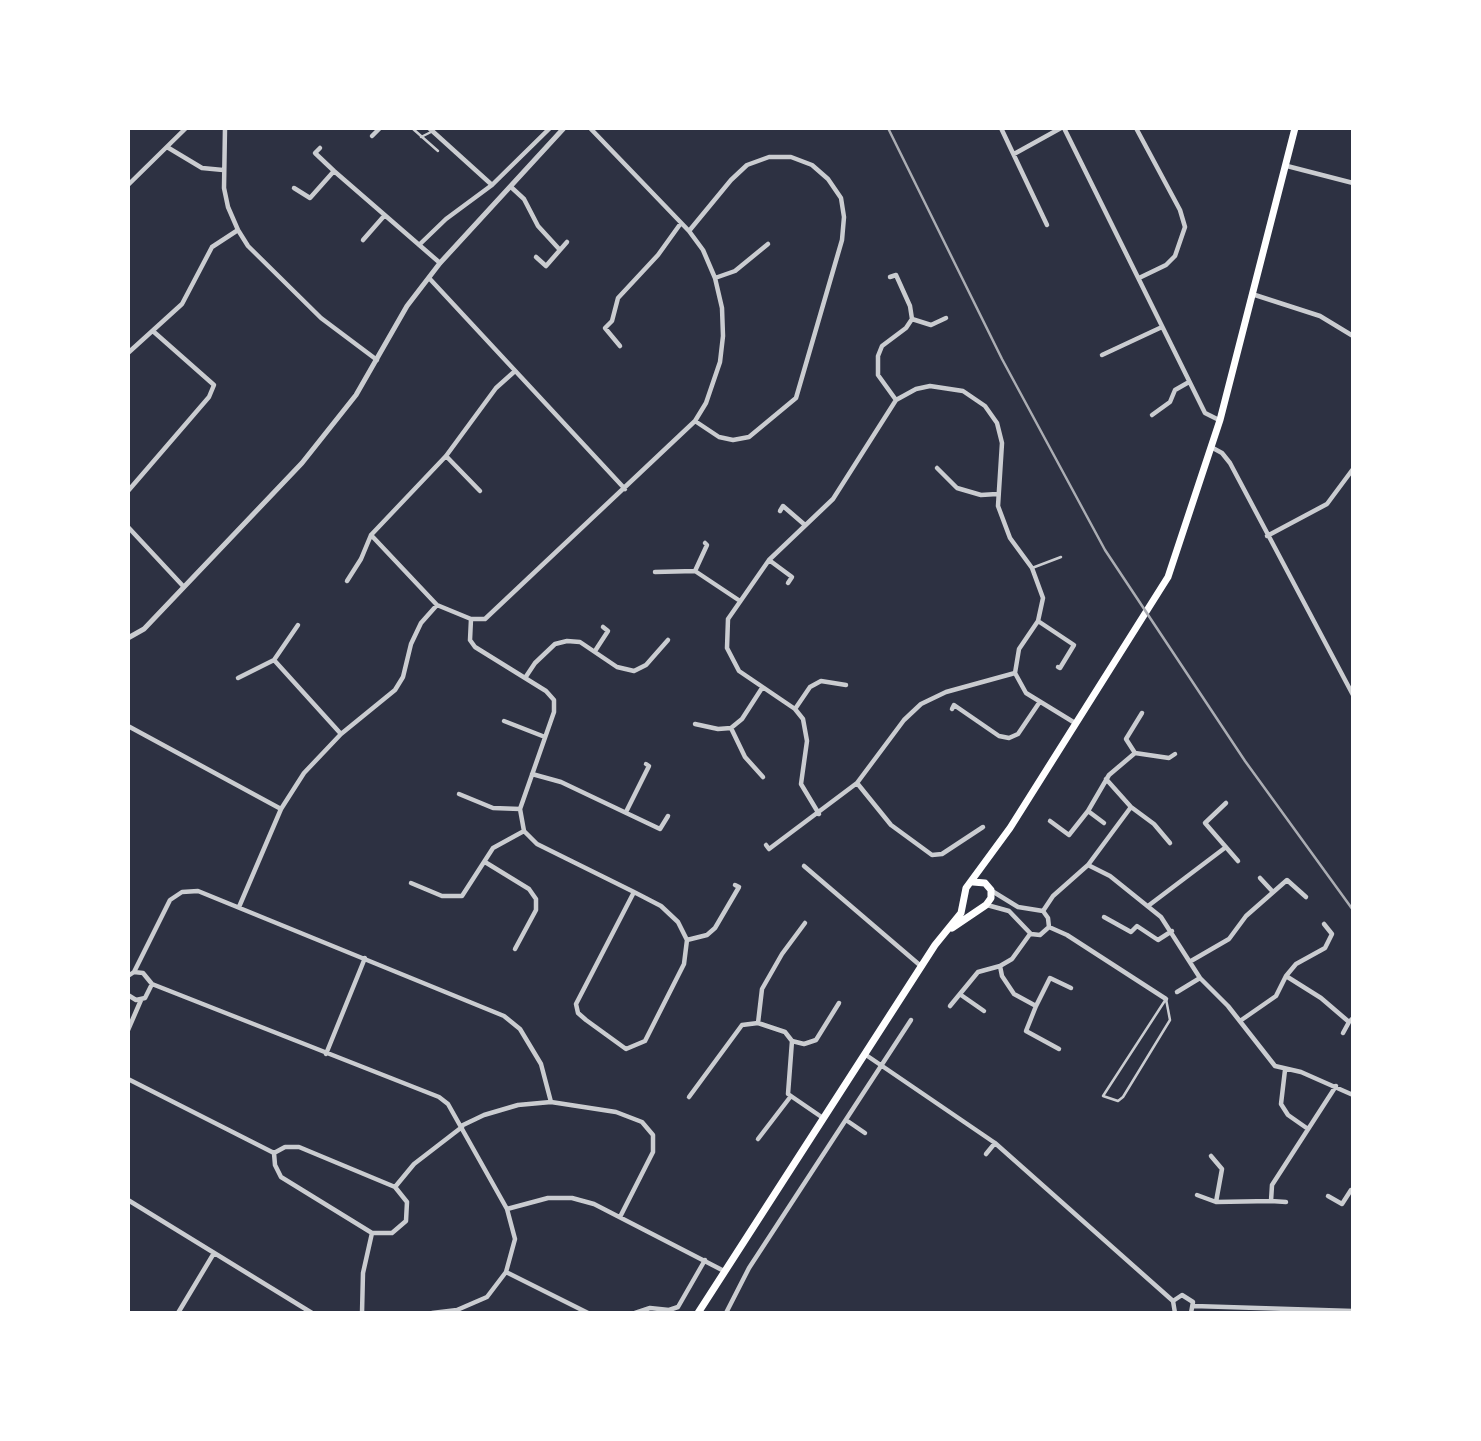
<!DOCTYPE html>
<style>
body{margin:0}
#map{position:relative;width:1481px;height:1441px;overflow:hidden;background:#2d3142;font-family:Barlow,sans-serif}
canvas{display:block}
.frame{position:absolute;inset:0;border:130px solid #fff;pointer-events:none}
</style>
<div id="map">
<canvas width="1481" height="1441"></canvas>
<div class="frame"></div>
</div>
<script>
const c = document.querySelector('canvas').getContext('2d');
c.lineJoin = 'round';
const poly = rows => new Path2D(rows.map(r => 'M' + r).join(''));
function trace(path, color, width, dash) { c.strokeStyle = color; c.lineWidth = width; c.lineCap = dash ? 'butt' : 'round'; c.setLineDash(dash || []); c.stroke(path); }
trace(poly([
 [412,128,438,151],
 [421,137,433,131],
 [1032,568,1061,557],
 [1166,999,1170,1020,1123,1097,1118,1101,1103,1096,1166,999]
]), '#caccd0', 2.5);
trace(poly([
 [225,128,224,188,228,207,238,230,248,246,321,318,377,360],
 [429,128,492,185],
 [1001,128,1047,225],
 [1064,128,1205,413,1219,420],
 [1136,128,1180,210,1185,227,1175,256,1166,265,1139,278],
 [372,136,380,128],
 [167,147,202,168,223,170],
 [320,148,315,153,334,171,440,263],
 [1014,154,1061,128],
 [1287,166,1353,183],
 [128,185,186,128],
 [511,187,524,199,538,226,560,250],
 [294,188,310,198,334,171],
 [689,231,731,180,747,165,769,157,791,157,812,165,828,179,841,198,844,217,842,240,796,398,749,437,733,440,719,437,695,421],
 [363,240,384,216],
 [419,245,446,219,492,185,550,128],
 [536,257,546,266,567,242],
 [890,277,896,275,910,306,912,319,906,328,882,346,878,356,878,375,896,400],
 [429,278,625,489],
 [715,278,735,271,768,244],
 [1255,295,1320,316,1353,336],
 [912,319,931,325,946,318],
 [620,346,605,328,612,321,618,298,658,255,681,223],
 [128,353,182,304,212,247,238,230],
 [1102,355,1162,327],
 [1152,415,1170,402,1175,390,1189,382],
 [1211,447,1222,453,1230,463,1353,695],
 [446,456,480,491],
 [937,468,957,488,981,495,997,494],
 [128,491,209,397,214,385,154,332],
 [780,511,783,506,805,525],
 [128,527,183,586],
 [371,535,437,605,471,619,485,619,695,421,706,403,720,362,723,336,722,308,715,278,703,250,689,231,590,128],
 [1267,536,1327,504,1353,469],
 [769,560,792,577,788,583],
 [695,571,707,545,705,543],
 [655,572,695,571,740,601],
 [347,581,361,559,371,535,446,456,496,388,515,371],
 [471,619,470,640,475,647,546,691,554,700,554,712,520,809,524,831,537,844,634,892,661,906,678,922,687,940,684,964,645,1041,626,1049,586,1020,578,1013,576,1004,634,892],
 [1038,621,1074,645,1060,668,1058,667],
 [595,651,608,631,603,627],
 [274,660,341,734],
 [238,678,274,660,298,625],
 [525,678,535,663,555,644,567,641,580,642,617,667,634,671,646,665,668,640],
 [795,709,810,687,821,681,846,685],
 [952,709,954,705,999,736,1009,738,1018,734,1039,703],
 [504,721,545,737],
 [695,724,718,729,731,728,742,719,762,688],
 [128,726,281,809],
 [731,728,745,757,763,777],
 [1135,753,1126,739,1142,713],
 [532,774,561,782,660,829,668,816],
 [1106,779,1131,807],
 [857,783,891,825,932,855,942,854,983,827],
 [459,794,493,808,520,809],
 [1226,803,1205,823,1238,861],
 [1088,811,1109,775,1135,753,1169,758,1175,754],
 [626,812,649,766,646,764],
 [819,814,801,784,807,741,803,719,795,709,739,671,727,648,728,619,769,560,833,499,896,400,916,389,930,386,963,391,985,406,997,423,1002,443,998,506,1010,538,1032,568,1043,598,1038,621,1019,649,1015,673,1026,693,1075,723],
 [1050,821,1069,835,1088,811,1104,823],
 [766,845,769,849,857,783,904,720,921,704,946,692,1015,673],
 [485,862,529,889,536,899,536,910,515,949],
 [1088,865,1131,807,1154,824,1170,843],
 [804,866,922,967],
 [1260,878,1273,892],
 [411,883,442,896,462,896,493,848,524,831],
 [987,905,1009,911,1031,934,1040,935,1049,927,1048,918,1043,911,1018,907,992,891],
 [1148,906,1226,847],
 [239,907,281,809,304,773,341,734,395,690,403,677,411,644,421,623,437,605],
 [1043,911,1053,896,1088,865,1110,876,1161,917,1200,978,1228,1006,1275,1066,1301,1072,1353,1095],
 [1104,917,1131,932,1137,926,1158,940,1172,931],
 [1049,927,1067,935,1166,999],
 [1030,934,1012,959,1000,966,1002,976,1014,994,1036,1006,1026,1031,1059,1049],
 [687,940,707,935,715,928,739,887,735,885],
 [1191,961,1229,939,1246,916,1287,880,1306,897],
 [134,972,170,900,182,892,198,891,504,1016,520,1029,541,1064,551,1102],
 [128,976,134,972,143,973,152,984,145,998,136,1000,128,995],
 [1286,976,1296,964,1325,948,1332,934,1324,924],
 [152,984,439,1097,448,1104,507,1209,515,1239,506,1272,487,1297,457,1310,432,1313],
 [1177,992,1200,978],
 [961,995,984,1011],
 [950,1006,978,972,1000,966],
 [1036,1006,1050,978,1071,988],
 [1240,1021,1276,996,1286,976,1321,998,1349,1022,1353,1018],
 [758,1023,762,989,782,954,805,923],
 [128,1030,141,1000],
 [1343,1033,1349,1022],
 [792,1041,804,1044,816,1040,839,1003],
 [326,1054,365,958],
 [866,1055,995,1143,1173,1301],
 [1285,1070,1281,1104,1288,1115,1308,1129],
 [128,1079,274,1153],
 [689,1097,742,1025,758,1023,785,1032,792,1041,788,1094,823,1118],
 [846,1120,865,1133],
 [461,1126,484,1115,518,1105,551,1102,616,1112,642,1122,653,1135,653,1152,620,1217],
 [758,1139,791,1096],
 [285,1147,299,1147,395,1187,407,1202,406,1221,392,1233,372,1233,281,1177,275,1165,274,1153,285,1147],
 [986,1154,995,1143],
 [1211,1156,1222,1169,1216,1202],
 [395,1187,414,1164,462,1127],
 [1197,1195,1216,1202,1271,1201,1272,1185,1336,1086],
 [1328,1196,1342,1204,1351,1190,1353,1192],
 [128,1200,312,1313],
 [1271,1201,1286,1202],
 [507,1209,548,1198,572,1198,594,1204,724,1271],
 [506,1272,588,1313],
 [1194,1306,1353,1311],
 [178,1313,214,1253],
 [362,1313,363,1273,372,1233],
 [635,1313,650,1308,669,1310,678,1307,705,1260],
 [726,1313,749,1268,911,1020],
 [1175,1313,1173,1301,1182,1295,1193,1302,1191,1313]
]), '#caccd0', 4.5);
trace(poly([
 [128,638,144,629,302,463,356,395,407,306,440,263,564,128]
]), '#caccd0', 5);
trace(poly([
 [952,928,986,905,991,898,991,890,985,883,973,882],
 [698,1313,935,945,961,913,966,888,1010,828,1168,577,1220,420,1295,128]
]), '#fff', 7);
trace(poly([
 [888,128,1002,359,1105,550,1245,761,1353,910]
]), '#abadb3', 2.5);
</script>
